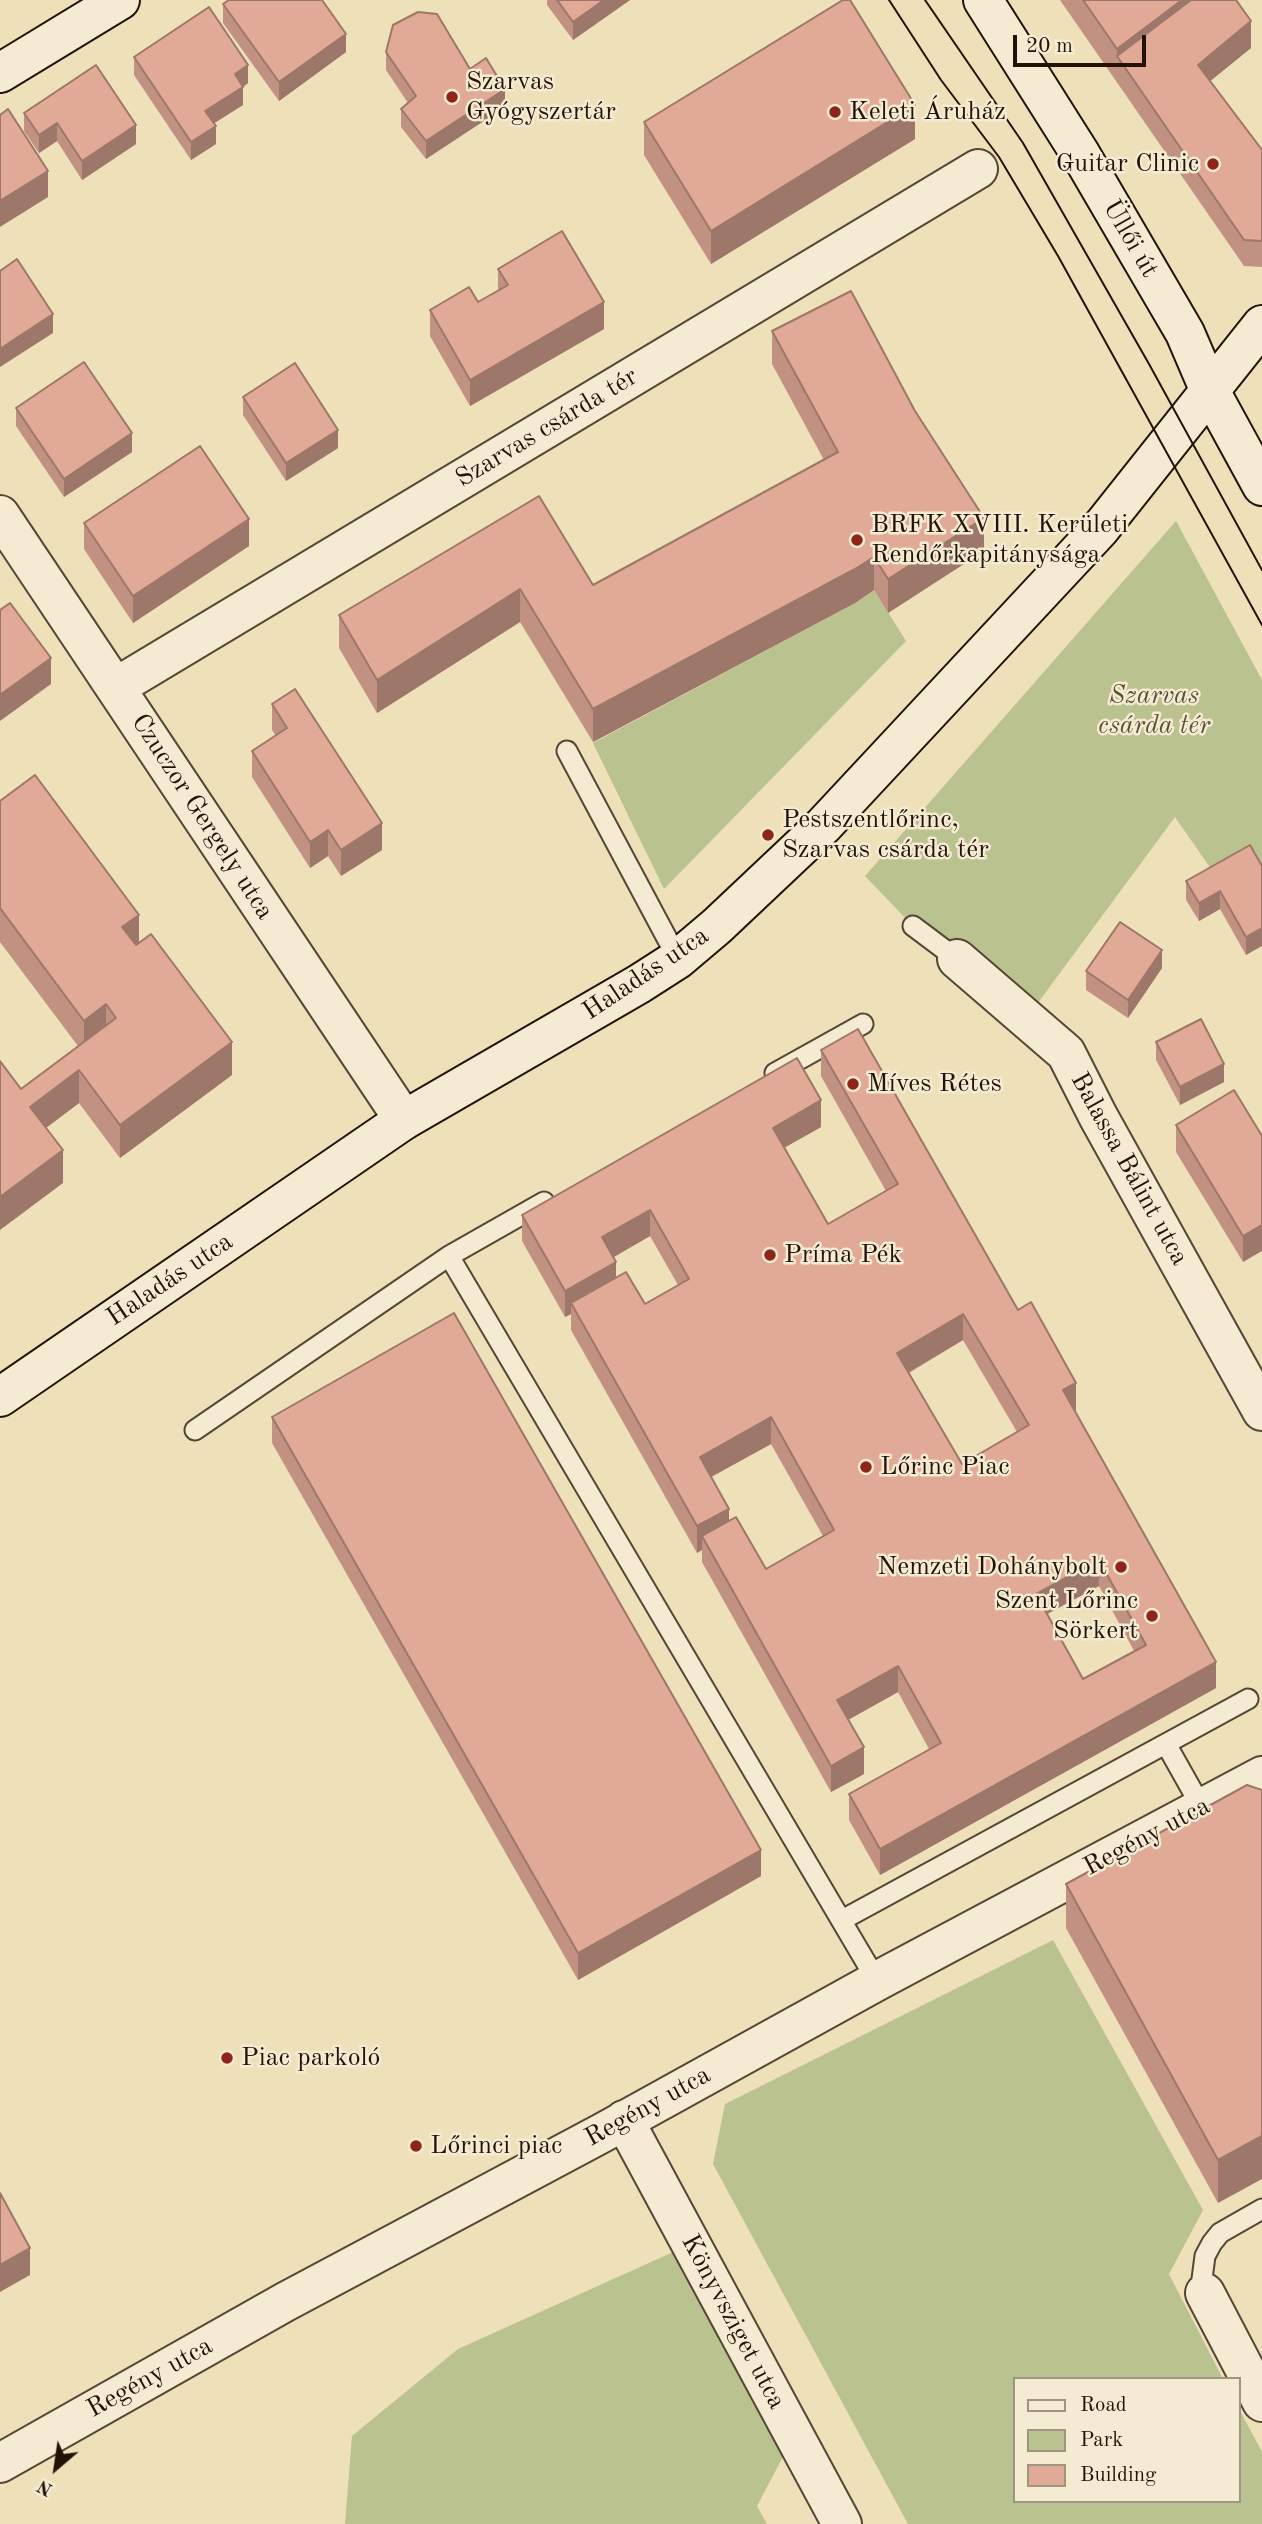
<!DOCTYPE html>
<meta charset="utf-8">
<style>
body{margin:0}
#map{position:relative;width:1262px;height:2524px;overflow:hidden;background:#eee0b9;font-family:"Old Standard TT",serif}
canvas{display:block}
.legend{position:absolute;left:1013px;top:2377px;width:228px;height:126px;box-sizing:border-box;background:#f4ebd2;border:2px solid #a09581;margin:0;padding:9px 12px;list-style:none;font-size:21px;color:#231307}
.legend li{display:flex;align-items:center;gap:14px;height:35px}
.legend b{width:35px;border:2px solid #a09581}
.north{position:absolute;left:21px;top:2433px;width:70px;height:70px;-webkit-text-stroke:5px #f4ebd2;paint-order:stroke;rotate:209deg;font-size:19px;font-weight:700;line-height:28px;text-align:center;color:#231307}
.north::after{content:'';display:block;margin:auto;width:24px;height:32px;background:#231307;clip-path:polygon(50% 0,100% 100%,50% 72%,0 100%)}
.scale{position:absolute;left:1013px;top:35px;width:133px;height:32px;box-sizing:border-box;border:4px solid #231307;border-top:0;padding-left:9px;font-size:21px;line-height:24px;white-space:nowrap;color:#231307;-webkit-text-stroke:5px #f4ebd2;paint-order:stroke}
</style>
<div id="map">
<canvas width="1262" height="2524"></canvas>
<ul class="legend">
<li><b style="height:9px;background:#f4ebd2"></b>Road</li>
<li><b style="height:19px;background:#bac28f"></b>Park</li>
<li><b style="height:19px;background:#e0aa97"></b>Building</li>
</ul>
<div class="north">N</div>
<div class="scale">20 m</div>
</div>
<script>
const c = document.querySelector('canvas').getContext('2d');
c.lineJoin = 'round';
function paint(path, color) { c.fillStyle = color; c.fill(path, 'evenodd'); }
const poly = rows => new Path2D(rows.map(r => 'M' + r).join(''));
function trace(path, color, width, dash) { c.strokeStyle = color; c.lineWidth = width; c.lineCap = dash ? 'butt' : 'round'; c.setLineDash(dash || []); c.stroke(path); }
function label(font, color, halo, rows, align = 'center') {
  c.font = font + ' "Old Standard TT",serif'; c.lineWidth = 5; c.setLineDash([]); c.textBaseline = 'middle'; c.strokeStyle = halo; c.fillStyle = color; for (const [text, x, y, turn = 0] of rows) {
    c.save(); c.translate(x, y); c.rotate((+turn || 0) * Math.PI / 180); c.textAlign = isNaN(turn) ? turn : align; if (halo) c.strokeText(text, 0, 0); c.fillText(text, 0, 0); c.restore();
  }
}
paint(poly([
 [1176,521,1262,680,1262,870,1225,889,1175,817,1026,1019,913,926,865,876],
 [874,590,906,641,664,889,593,743,855,603],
 [1053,1940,1203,2210,1169,2274,1223,2379,1015,2379,1015,2501,1239,2501,1239,2409,1262,2452,1262,2524,908,2524,713,2164,725,2104],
 [691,2244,794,2436,757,2506,767,2524,345,2524,352,2436,458,2349]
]), '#bac28f');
const lane = poly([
 [567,751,678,959],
 [913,926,957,959],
 [775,1073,863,1024],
 [544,1202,449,1256,877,1981],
 [195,1430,449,1256],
 [1166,1744,1202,1808],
 [842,1920,1248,1699],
 [1205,2293,1202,2279,1205,2256,1212,2243,1220,2233,1262,2209]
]);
const street = poly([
 [0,515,404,1120],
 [116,687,978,169],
 [957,959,1066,1053,1098,1116,1262,1411],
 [624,2120,842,2524],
 [1205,2293,1262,2402],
 [0,2463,285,2302,602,2133,877,1981,1262,1776]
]);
const secondary = poly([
 [983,0,1081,155,1185,333,1209,389,1262,486],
 [0,73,120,0],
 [0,1397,404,1120,639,984,678,959,717,926,823,826,1100,529,1262,325]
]);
trace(lane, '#564634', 23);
trace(street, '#564634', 42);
trace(secondary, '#231307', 42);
trace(lane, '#f4ebd2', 19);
trace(street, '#f4ebd2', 38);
trace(secondary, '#f4ebd2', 38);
trace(poly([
 [889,0,941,80,999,157,1058,256,1262,625],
 [925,0,1023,143,1149,364,1262,570]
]), '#231307', 2);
paint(poly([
 [547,0,630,0,573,40,547,5],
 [1060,0,1236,0,1251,48,1210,81,1262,150,1262,267,1244,266],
 [223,4,346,52,279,101,223,23],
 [386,52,470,69,505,107,426,159,401,127,401,109,408,103,386,70],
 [134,57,248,83,243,87,243,105,214,123,216,144,191,160,134,75],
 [24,113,136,144,82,180,57,141,39,153,24,131],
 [644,122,915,139,711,264,644,155],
 [498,269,604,329,470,406,430,336,430,310,478,302,498,291],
 [772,331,984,551,888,613,874,590,855,603,593,742,520,622,377,713,339,648,339,615,539,496,593,585,824,460,772,364],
 [243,397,338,448,286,481,243,415],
 [16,408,132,452,64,497,16,426],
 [84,523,249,546,133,623,84,549],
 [272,704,382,850,341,876,328,856,310,868,252,777,252,751,276,736,272,730],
 [0,801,139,943,232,1075,120,1158,79,1103,46,1128,63,1183,21,1089,78,1046,0,942],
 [1262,866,1246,955,1220,909,1199,921,1186,900,1186,881],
 [1162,968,1128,1018,1086,990,1086,971],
 [1156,1042,1224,1082,1180,1105,1156,1060],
 [821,1050,1018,1310,1076,1410,1075,1410,1216,1688,880,1875,849,1820,849,1794,929,1749,898,1692,848,1720,864,1774,831,1792,702,1562,702,1550,697,1553,571,1330,571,1314,565,1317,522,1241,522,1215,821,1127,784,1148,828,1224,886,1191,821,1076],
 [650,1236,678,1285,645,1304,616,1278,613,1257],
 [963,1340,1017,1432,962,1464,909,1373],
 [771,1444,823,1536,766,1569,729,1521,711,1477],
 [1099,1586,1134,1651,1083,1679,1047,1614],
 [1176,1125,1262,1136,1243,1262,1176,1152],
 [272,1417,761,1876,578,1980,272,1443],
 [1247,1785,1218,2203,1066,1928,1066,1884]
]), '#c19282');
paint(poly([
 [604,0,630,0,573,40,573,22],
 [1182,0,1227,0,1117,56,1117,49],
 [1251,21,1251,48,1198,91,1198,65],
 [346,34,346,52,279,101,279,82],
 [248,65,248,83,243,87,243,105,205,129,205,111,235,74],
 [505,89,505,107,426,159,426,141],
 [915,105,915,139,711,264,711,231],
 [57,123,57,141,39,153,39,135],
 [136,125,136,144,82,180,82,161],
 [216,126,216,144,191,160,191,142],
 [48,171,48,197,0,227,0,201],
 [604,302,604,329,470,406,470,380],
 [53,314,53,333,0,367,0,349],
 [338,430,338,448,286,481,286,463],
 [132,433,132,452,64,497,64,479],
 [984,518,984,551,888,613,888,579],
 [249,519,249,546,133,623,133,596],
 [874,557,874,590,855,603,593,742,593,709],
 [520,589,520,622,377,713,377,680],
 [51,658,51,684,0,721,0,695],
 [382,823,382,850,341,876,341,850],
 [328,830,328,856,310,868,310,842],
 [1220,891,1220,909,1199,921,1199,903],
 [139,915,139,948,122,961,122,927],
 [1262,928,1262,946,1246,955,1246,937],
 [1162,950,1162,968,1128,1018,1128,1000],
 [106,1004,106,1037,84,1054,84,1021],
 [232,1042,232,1075,120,1158,120,1125],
 [1224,1064,1224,1082,1180,1105,1180,1087],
 [79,1070,79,1103,30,1140,30,1107],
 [821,1100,821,1127,773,1154,773,1128],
 [63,1150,63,1183,0,1230,0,1197],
 [650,1210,650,1236,602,1264,602,1237],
 [1262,1225,1262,1251,1243,1262,1243,1236],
 [616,1262,616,1288,571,1303,571,1314,565,1317,565,1291],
 [963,1314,963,1340,897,1379,897,1353],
 [1076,1383,1076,1410,1063,1417,1063,1390],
 [771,1417,771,1444,700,1483,700,1457],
 [729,1509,729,1535,702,1536,702,1550,697,1553,697,1526],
 [1099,1560,1099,1586,1036,1620,1036,1594],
 [1216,1662,1216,1688,880,1875,880,1849],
 [898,1666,898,1692,837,1726,837,1700],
 [864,1747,864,1774,831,1792,831,1766],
 [761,1850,761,1876,578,1980,578,1953],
 [1262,2136,1262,2179,1218,2203,1218,2160],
 [30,2248,30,2275,0,2292,0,2265]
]), '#9d776a');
const building = poly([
 [229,0,322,0,346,34,279,82,223,4,229,0],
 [557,0,604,0,573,22,557,0],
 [843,0,850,0,915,105,711,231,644,122,843,0],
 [1083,0,1182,0,1117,49,1083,0],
 [1191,0,1236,0,1251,21,1198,65,1262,150,1262,241,1244,240,1117,56,1191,0],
 [209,7,248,65,235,74,243,87,205,111,216,126,191,142,134,57,209,7],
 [418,12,437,14,470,69,486,58,505,89,426,141,401,109,416,96,386,52,393,25,418,12],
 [96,65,136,125,82,161,57,123,39,135,24,113,96,65],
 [8,109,48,171,0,201,0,115,8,109],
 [562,231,604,302,470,380,430,310,469,287,478,302,508,285,498,269,562,231],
 [17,259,53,314,0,349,0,271,17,259],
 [851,291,915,411,984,518,888,579,874,557,855,569,593,709,520,589,377,680,339,615,539,496,593,585,838,452,772,331,851,291],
 [84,362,132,433,64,479,16,408,84,362],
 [295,363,338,430,286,463,243,397,295,363],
 [200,446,249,519,133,596,84,523,200,446],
 [10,603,51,658,0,695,0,610,10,603],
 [295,689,382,823,341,850,328,830,310,842,252,751,287,728,272,704,295,689],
 [35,775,139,915,122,927,136,945,151,934,232,1042,120,1125,79,1070,30,1107,63,1150,0,1197,0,1061,21,1089,116,1018,106,1004,84,1021,0,908,0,801,35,775],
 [1250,845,1262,866,1262,928,1246,937,1220,891,1199,903,1186,881,1250,845],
 [1120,922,1162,950,1128,1000,1086,971,1120,922],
 [1201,1019,1224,1064,1180,1087,1156,1042,1201,1019],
 [858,1029,1018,1310,1031,1302,1076,1383,1063,1390,1216,1662,880,1849,849,1794,941,1743,898,1666,837,1700,864,1747,831,1766,702,1536,736,1517,766,1569,834,1530,771,1417,700,1457,729,1509,697,1526,571,1303,626,1272,645,1304,689,1279,650,1210,602,1237,616,1262,565,1291,522,1215,797,1058,821,1100,773,1128,828,1224,898,1184,821,1050,858,1029],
 [963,1314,1029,1425,962,1464,897,1353,963,1314],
 [1099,1560,1146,1645,1083,1679,1036,1594,1099,1560],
 [1234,1090,1262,1136,1262,1225,1243,1236,1176,1125,1234,1090],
 [454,1313,761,1850,578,1953,272,1417,454,1313],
 [1247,1785,1262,1790,1262,2136,1218,2160,1066,1884,1247,1785],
 [0,2193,30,2248,0,2265,0,2193]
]);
paint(building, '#e0aa97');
trace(building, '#9d776a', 2);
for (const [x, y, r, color] of [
 [452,97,7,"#8f2418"],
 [835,112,7,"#8f2418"],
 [1213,164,7,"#8f2418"],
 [857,540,7,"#8f2418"],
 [768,835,7,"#8f2418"],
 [853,1084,7,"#8f2418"],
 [770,1255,7,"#8f2418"],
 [866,1467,7,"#8f2418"],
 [1121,1567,7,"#8f2418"],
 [1152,1616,7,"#8f2418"],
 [227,2058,7,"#8f2418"],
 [416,2146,7,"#8f2418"]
]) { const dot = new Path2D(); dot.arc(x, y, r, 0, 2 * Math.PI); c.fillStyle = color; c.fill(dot); trace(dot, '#f4ebd2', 2.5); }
label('26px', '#231307', '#f4ebd2', [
 ["Szarvas",466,82],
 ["Gyógyszertár",466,112],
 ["Keleti Áruház",849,112],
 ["Guitar Clinic",1199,164,"right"],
 ["BRFK XVIII. Kerületi",871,525],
 ["Rendőrkapitánysága",871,555],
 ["Pestszentlőrinc,",782,820],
 ["Szarvas csárda tér",782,850],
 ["Míves Rétes",867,1084],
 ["Príma Pék",784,1255],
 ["Lőrinc Piac",880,1467],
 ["Nemzeti Dohánybolt",1107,1567,"right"],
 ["Szent Lőrinc",1138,1601,"right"],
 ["Sörkert",1138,1631,"right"],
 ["Piac parkoló",241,2058],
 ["Lőrinci piac",430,2146]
], 'left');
label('26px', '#231307', '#f4ebd2', [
 ["Üllői út",1130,239,60],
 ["Szarvas csárda tér",547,428,-31],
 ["Czuczor Gergely utca",202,817,57],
 ["Haladás utca",646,974,-34],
 ["Balassa Bálint utca",1129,1169,61],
 ["Haladás utca",170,1280,-34],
 ["Regény utca",1147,1837,-28],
 ["Regény utca",648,2107,-29],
 ["Könyvsziget utca",733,2322,62],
 ["Regény utca",150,2378,-29]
]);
label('italic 26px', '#585037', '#f4ebd2', [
 ["Szarvas",1154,696],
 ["csárda tér",1154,726]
]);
</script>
